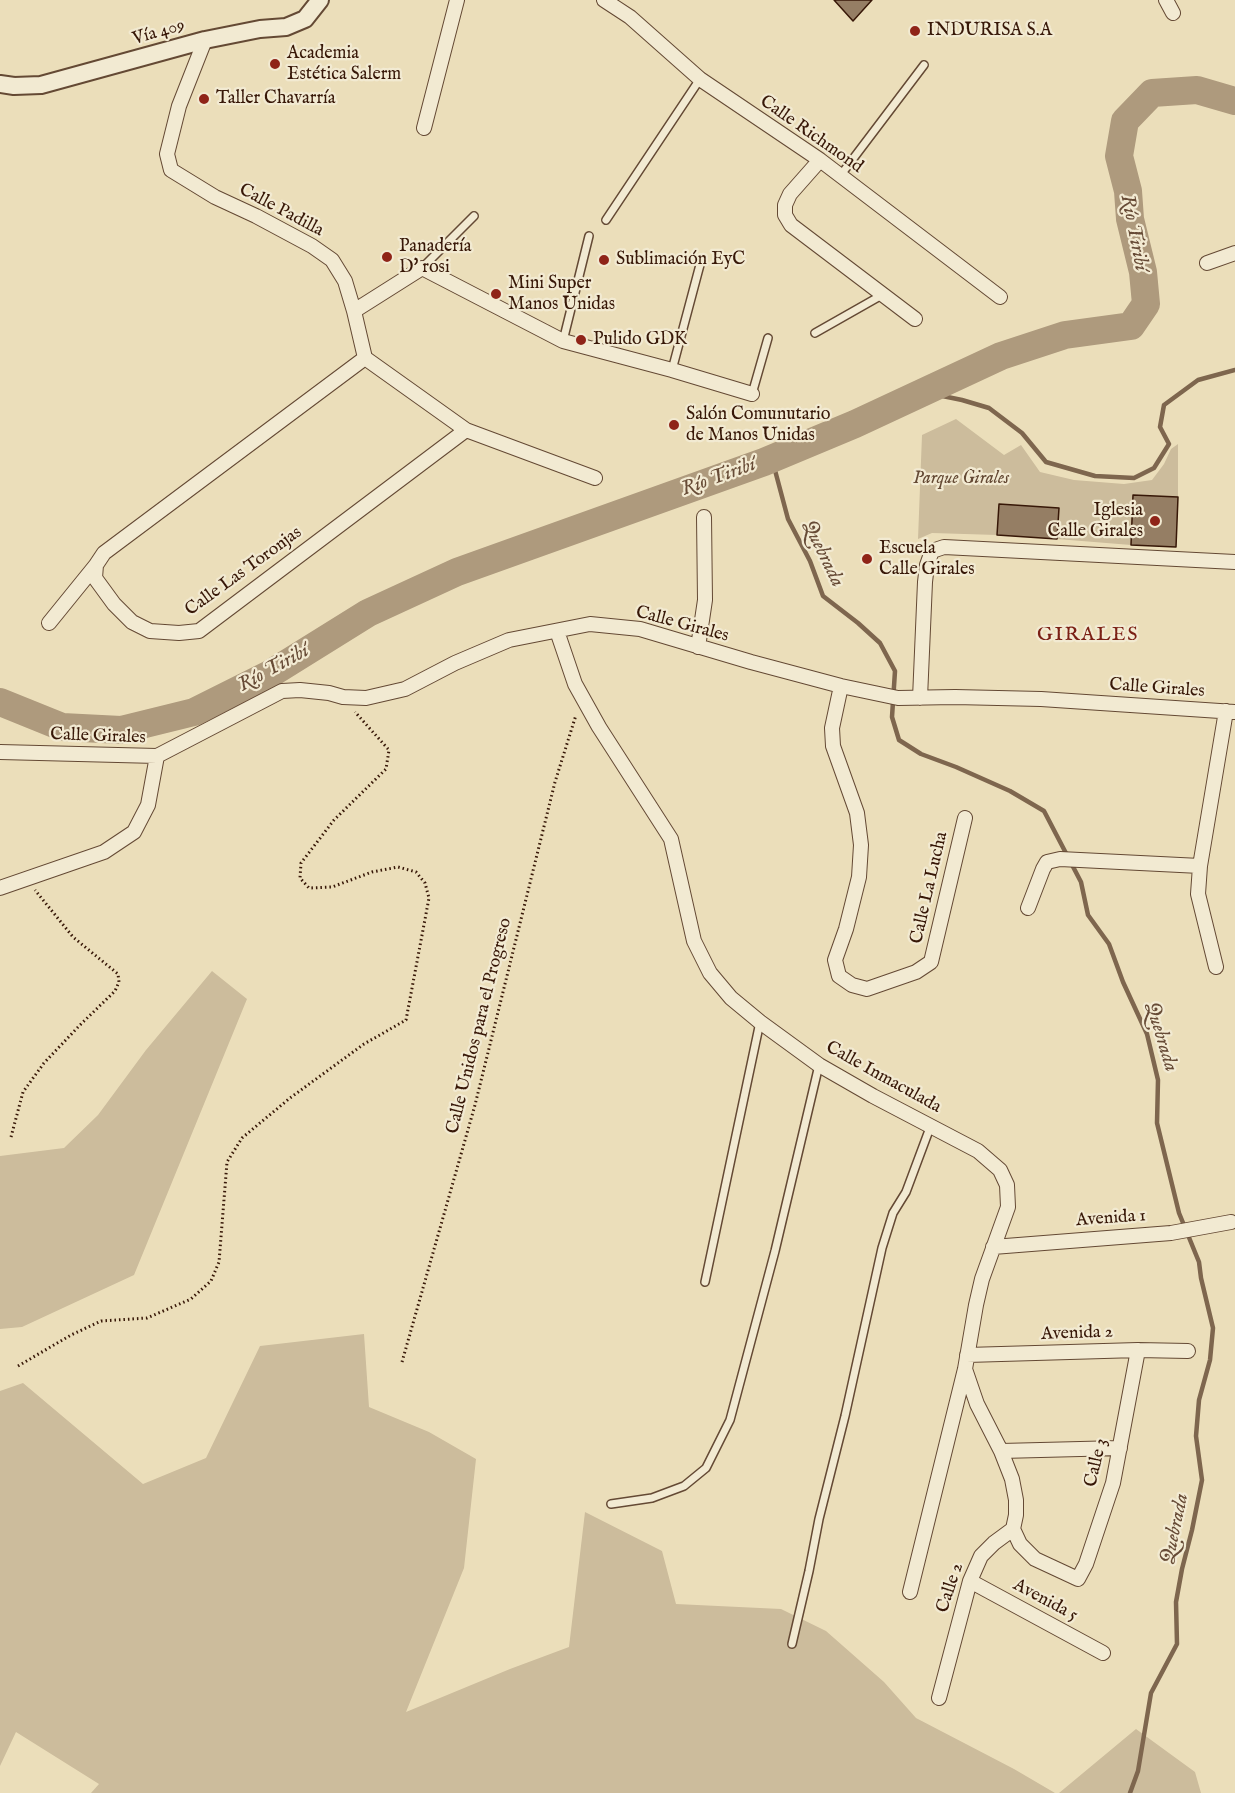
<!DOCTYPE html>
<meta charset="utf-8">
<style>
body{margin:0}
canvas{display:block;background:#ebdeba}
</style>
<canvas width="1235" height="1793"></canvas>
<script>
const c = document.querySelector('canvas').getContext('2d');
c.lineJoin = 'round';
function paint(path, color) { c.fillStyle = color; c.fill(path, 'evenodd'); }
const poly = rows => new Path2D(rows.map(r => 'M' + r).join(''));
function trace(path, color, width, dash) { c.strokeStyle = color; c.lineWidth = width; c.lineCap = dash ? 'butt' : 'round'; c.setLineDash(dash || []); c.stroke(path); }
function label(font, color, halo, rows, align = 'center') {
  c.font = font + ' "IM FELL English",serif'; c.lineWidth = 4.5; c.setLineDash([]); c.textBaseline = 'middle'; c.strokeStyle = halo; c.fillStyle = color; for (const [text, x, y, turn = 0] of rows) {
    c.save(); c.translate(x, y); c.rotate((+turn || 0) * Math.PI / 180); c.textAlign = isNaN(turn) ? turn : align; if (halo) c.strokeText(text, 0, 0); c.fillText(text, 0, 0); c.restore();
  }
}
paint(poly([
 [956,419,1004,455,1021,445,1040,472,1074,480,1124,484,1152,480,1164,464,1171,449,1178,444,1178,497,1133,495,1131,545,1057,539,1059,508,999,504,997,535,932,533,918,539,922,435],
 [212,971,247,999,134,1275,22,1327,0,1329,0,1156,64,1148,98,1115,146,1050],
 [364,1334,369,1407,429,1432,476,1459,464,1568,406,1712,510,1669,569,1647,585,1512,662,1551,676,1604,781,1609,826,1631,884,1682,916,1718,1014,1769,1055,1793,91,1793,99,1784,16,1732,0,1766,0,1391,23,1383,143,1484,206,1458,260,1346],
 [1136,1729,1195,1772,1201,1793,1059,1793]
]), '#ccbc9c');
trace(poly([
 [923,392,962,400,989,408,1022,433,1046,462,1095,476,1134,478,1154,468,1169,444,1160,427,1164,405,1198,380,1235,370],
 [772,459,788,519,810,561,823,596,858,623,880,643,895,671,892,717,899,740,921,754,956,767,1010,791,1044,811,1081,882,1088,915,1109,944,1123,982,1147,1034,1158,1080,1157,1123,1179,1213,1199,1262,1201,1278,1213,1328,1210,1360,1199,1400,1196,1436,1202,1480,1192,1530,1182,1569,1176,1602,1177,1644,1151,1693,1138,1771,1130,1793]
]), '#7e664e', 4.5);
trace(poly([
 [0,702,62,727,121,730,194,712,270,674,368,613,457,572,764,462,855,424,1001,356,1065,335,1131,326,1146,304,1143,272,1130,219,1128,191,1119,156,1125,121,1152,93,1197,90,1235,101]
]), '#ae9a7d', 28);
const building = poly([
 [834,0,872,0,853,21,834,0],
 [1133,495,1178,497,1176,547,1131,545,1133,495],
 [999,504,1059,508,1057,539,997,535,999,504]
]);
paint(building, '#957e64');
trace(building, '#371707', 1.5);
const service = poly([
 [840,176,924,65],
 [606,220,700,79],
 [422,268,474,216],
 [815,333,882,295],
 [563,341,589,236],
 [672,370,701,261],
 [752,394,768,338],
 [705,1282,760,1022],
 [611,1504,652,1498,684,1486,706,1468,730,1420,775,1251,819,1065],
 [792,1644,809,1571,819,1519,845,1416,882,1248,893,1213,906,1192,931,1125]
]);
const minor = poly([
 [604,0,630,17,700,79,820,160,1000,297],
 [1166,0,1173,13],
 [205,40,179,106,167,154,171,170,215,197,256,216,312,246,332,260,345,281,354,311,365,358,466,430,595,478],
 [424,128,457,0],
 [820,160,790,194,785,205,785,215,791,225,915,319],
 [1207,263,1235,253],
 [354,311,422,268,563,341,672,370,752,394],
 [365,358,104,553,96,565,95,578,114,604,132,622,150,631,179,633,199,631,466,430],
 [49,623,96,565],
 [557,631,575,684,599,727,671,839,694,941,710,973,731,998,760,1022,819,1065,873,1096,978,1151,1000,1170,1007,1185,1008,1207,982,1279,976,1305,965,1369,910,1592],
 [698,647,705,600,704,517],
 [841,686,832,728,833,746,857,813,861,845,859,877,846,929,835,960,839,976,852,985,867,989,916,972,931,962,965,818],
 [920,698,925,582,927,565,932,551,944,547,1235,562],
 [0,752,157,756,282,691,300,690,329,693,343,697,366,698,405,689,455,663,509,640,590,624,640,629,751,662,841,686,898,698,955,697,1041,699,1235,712],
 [0,888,104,852,134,832,148,805,157,756],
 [1028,908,1043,869,1047,862,1060,859,1200,866],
 [1216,967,1198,894,1200,866,1226,711],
 [993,1247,1171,1233,1231,1222],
 [967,1355,1138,1350,1188,1351],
 [1001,1451,1120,1448],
 [1013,1529,1020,1544,1035,1559,1078,1579,1086,1564,1113,1483,1138,1350],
 [970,1581,1103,1653],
 [939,1698,970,1581,981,1556,994,1543,1013,1529,1016,1515,1016,1500,1012,1479,1001,1451,977,1404,965,1369]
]);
const tertiary = poly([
 [0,84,14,86,41,85,205,40,260,29,286,27,305,19,320,0]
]);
trace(service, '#644934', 10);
trace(minor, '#644934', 16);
trace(tertiary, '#644934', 20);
trace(poly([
 [11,1137,23,1092,44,1063,80,1025,115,991,119,982,118,974,73,937,35,890],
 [402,1362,475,1105,555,782,576,715],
 [18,1366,71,1335,101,1321,147,1318,191,1299,211,1281,219,1262,227,1162,242,1138,290,1098,364,1044,406,1020,429,898,425,883,416,872,398,867,372,872,332,887,309,888,300,878,301,863,334,820,386,769,389,750,355,712]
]), '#371707', 3, [1.5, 3]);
trace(service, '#f2ead2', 7);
trace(minor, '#f2ead2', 14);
trace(tertiary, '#f2ead2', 16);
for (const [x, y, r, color] of [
 [915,31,6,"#8f2418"],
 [275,64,6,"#8f2418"],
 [204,99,6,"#8f2418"],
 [387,257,6,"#8f2418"],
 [604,260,6,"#8f2418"],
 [496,294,6,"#8f2418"],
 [581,340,6,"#8f2418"],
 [674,425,6,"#8f2418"],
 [1155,521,6,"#8f2418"],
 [867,559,6,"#8f2418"]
]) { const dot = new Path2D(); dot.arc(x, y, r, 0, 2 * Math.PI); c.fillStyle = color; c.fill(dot); trace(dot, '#f2ead2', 2); }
label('18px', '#371707', '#f2ead2', [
 ["INDURISA S.A",927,31],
 ["Academia",287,54],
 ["Estética Salerm",287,75],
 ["Taller Chavarría",216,99],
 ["Panadería",399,247],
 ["D' rosi",399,268],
 ["Sublimación EyC",616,260],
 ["Mini Super",508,284],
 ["Manos Unidas",508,305],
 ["Pulido GDK",593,340],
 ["Salón Comunutario",686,415],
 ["de Manos Unidas",686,436],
 ["Iglesia",1143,511,"right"],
 ["Calle Girales",1143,532,"right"],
 ["Escuela",879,549],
 ["Calle Girales",879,570]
], 'left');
label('18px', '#371707', '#f2ead2', [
 ["Vía 409",159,33,-16],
 ["Calle Richmond",811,135,35],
 ["Calle Padilla",281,211,28],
 ["Calle Las Toronjas",244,572,-36],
 ["Calle Girales",682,625,15],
 ["Calle Girales",1157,689,4],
 ["Calle Girales",98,737,2],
 ["Calle La Lucha",930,888,-77],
 ["Calle Unidos para el Progreso",480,1026,-76],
 ["Calle Inmaculada",883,1078,29],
 ["Avenida 1",1111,1219,-4],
 ["Avenida 2",1077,1334,-2],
 ["Calle 3",1097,1463,-77],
 ["Calle 2",951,1588,-72],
 ["Avenida 5",1045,1601,28]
]);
label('italic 18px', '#644934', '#f2ead2', [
 ["Parque Girales",961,479]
]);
label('italic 20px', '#674b36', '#f2ead2', [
 ["Río Tiribí",1133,233,79],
 ["Río Tiribí",719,478,-20],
 ["Quebrada",822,554,64],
 ["Río Tiribí",274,669,-29],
 ["Quebrada",1160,1037,73],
 ["Quebrada",1176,1529,-78]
]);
c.letterSpacing = '1.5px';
label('20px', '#7a1f14', '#f2ead2', [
 ["GIRALES",1088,636]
]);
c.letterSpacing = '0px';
</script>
